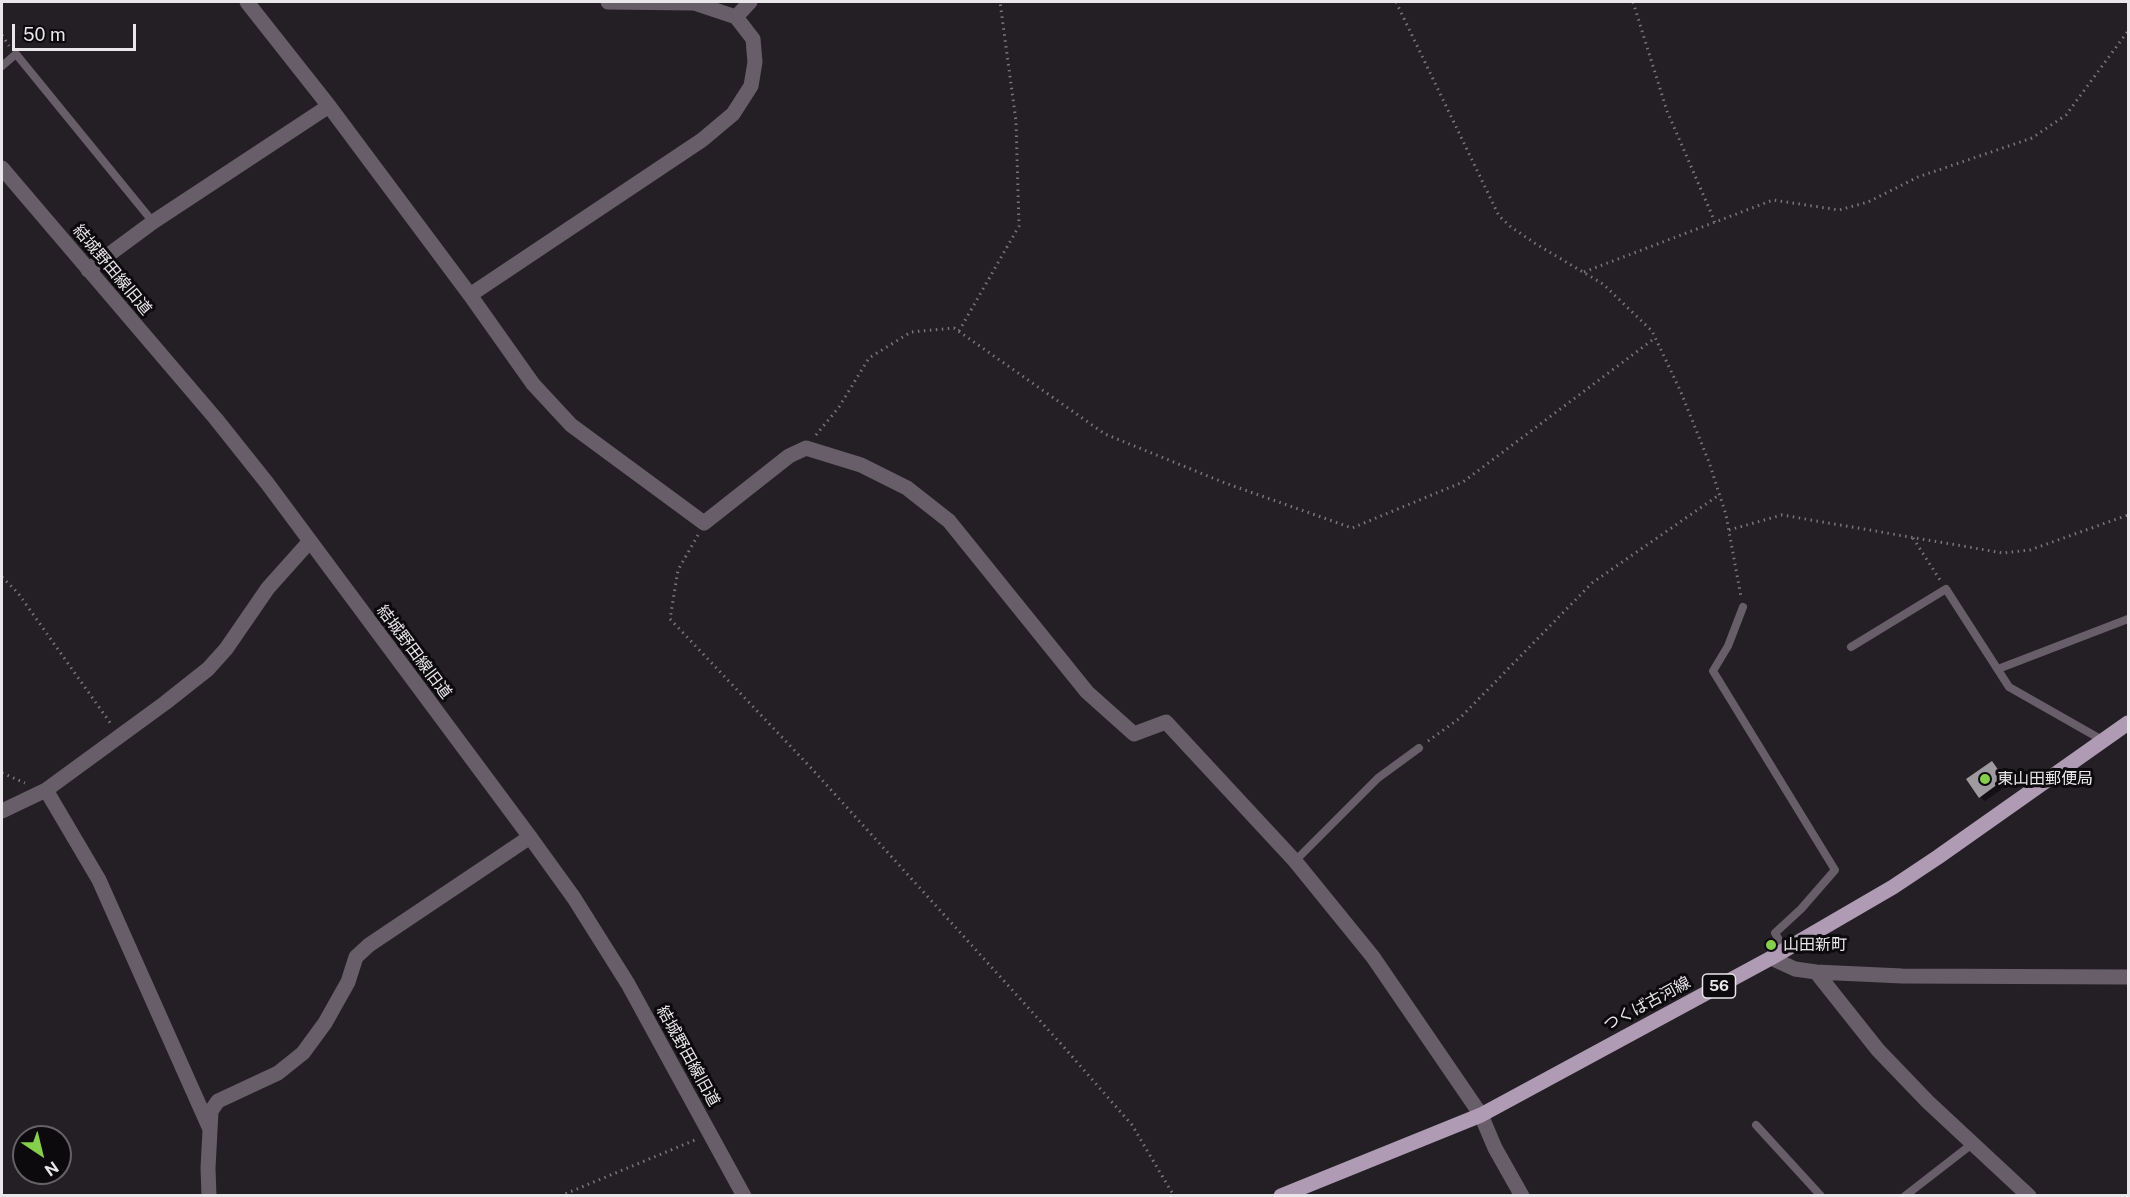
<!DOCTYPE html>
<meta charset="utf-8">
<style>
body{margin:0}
#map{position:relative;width:2130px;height:1197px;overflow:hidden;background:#241f25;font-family:"Public Sans",sans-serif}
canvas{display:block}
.frame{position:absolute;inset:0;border:3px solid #eae7eb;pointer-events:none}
.north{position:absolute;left:12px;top:1125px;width:60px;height:60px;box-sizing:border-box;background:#0c0a0c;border:2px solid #656265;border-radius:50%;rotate:145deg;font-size:16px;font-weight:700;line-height:24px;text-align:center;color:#eae7eb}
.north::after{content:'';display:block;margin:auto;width:21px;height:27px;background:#86cf4c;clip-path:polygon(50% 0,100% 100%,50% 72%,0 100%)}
.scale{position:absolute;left:12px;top:24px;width:124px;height:27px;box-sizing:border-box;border:3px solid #eae7eb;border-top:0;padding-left:8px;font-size:18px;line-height:21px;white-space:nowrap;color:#eae7eb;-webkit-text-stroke:4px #0c0a0c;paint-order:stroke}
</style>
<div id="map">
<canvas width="2130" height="1197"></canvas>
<div class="frame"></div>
<div class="north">N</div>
<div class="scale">50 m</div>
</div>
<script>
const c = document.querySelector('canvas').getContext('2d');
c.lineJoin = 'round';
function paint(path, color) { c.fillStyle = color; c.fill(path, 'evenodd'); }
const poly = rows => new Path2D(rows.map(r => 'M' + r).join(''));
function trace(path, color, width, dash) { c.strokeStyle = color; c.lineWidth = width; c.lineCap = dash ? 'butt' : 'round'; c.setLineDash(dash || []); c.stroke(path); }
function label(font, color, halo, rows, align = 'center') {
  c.font = font + ' "Public Sans","Noto Sans JP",sans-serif'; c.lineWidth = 6; c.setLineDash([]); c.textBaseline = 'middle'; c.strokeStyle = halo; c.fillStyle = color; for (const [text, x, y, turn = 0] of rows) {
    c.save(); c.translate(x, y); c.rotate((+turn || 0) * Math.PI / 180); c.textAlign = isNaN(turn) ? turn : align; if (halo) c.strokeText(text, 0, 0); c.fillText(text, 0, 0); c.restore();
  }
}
paint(poly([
 [1996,768,2003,776,2000,779,2005,787,1985,801,1980,797]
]), '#0007');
paint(poly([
 [1992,761,1999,771,1996,773,2002,781,1979,798,1966,779]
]), '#9f99a0');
trace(poly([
 [1396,2,1499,216,1511,227,1536,244,1603,284,1652,331,1680,390,1709,462,1726,515,1741,597],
 [1633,2,1667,111,1715,222],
 [2,35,9,46],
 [1584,272,1773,200,1839,210,1868,202,1918,177,2032,138,2066,115,2128,31],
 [959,331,1019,226,1016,121,1000,2],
 [816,435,839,407,869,358,911,332,954,328,1105,434,1225,483,1352,528,1463,482,1655,338],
 [1729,530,1782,515,2003,553,2030,550,2128,515],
 [698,535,678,570,670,619,813,770,1062,1045,1132,1125,1174,1196],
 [1913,538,1940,580],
 [2,577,18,593,111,724],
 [1428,741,1460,718,1592,583,1719,495],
 [2,773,25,783],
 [560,1196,695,1140]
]), '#79757a', 3, [1.5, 4.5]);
trace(poly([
 [2,66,16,54,153,222],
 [1743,607,1728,646,1713,671,1835,870,1801,909,1775,933,1785,950],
 [1851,647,1946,589,2009,687,2104,741],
 [1998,669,2128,619],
 [1295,861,1378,778,1419,748],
 [1756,1125,1821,1196],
 [1905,1196,1972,1144]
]), '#685e6a', 8);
trace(poly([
 [247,2,329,106,470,295,533,384,571,425,704,523,789,456,806,448,861,465,907,488,949,521,1087,692,1134,734,1166,722,1295,861,1373,957,1481,1115,1495,1148,1522,1196],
 [736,17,750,2],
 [88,270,153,222,329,106],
 [470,295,702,140,733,114,751,86,755,62,753,39,736,17,694,3,608,2],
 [46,790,99,880,209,1127],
 [2,811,46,790,165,703,208,669,226,649,268,588,310,541],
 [1771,958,1795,969,1816,972,1902,976,2128,977],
 [1816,972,1878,1050,1928,1102,2029,1196],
 [209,1196,208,1168,211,1111,218,1101,278,1073,303,1053,325,1023,348,982,356,957,369,945,530,837]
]), '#685e6a', 15);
trace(poly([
 [2,168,216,419,267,483,530,837,574,898,628,984,744,1196]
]), '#685e6a', 15);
trace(poly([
 [1281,1196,1481,1115,1771,958,1893,887,1938,857,2128,723]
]), '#af9bb4', 15);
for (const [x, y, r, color] of [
 [1985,779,6,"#86cf4c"],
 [1771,945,6,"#86cf4c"]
]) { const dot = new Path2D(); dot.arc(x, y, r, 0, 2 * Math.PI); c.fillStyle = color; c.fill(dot); trace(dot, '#0c0a0c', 2); }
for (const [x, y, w] of [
 [1719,986,33]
]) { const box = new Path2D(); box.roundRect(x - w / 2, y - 12, w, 24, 4.5); c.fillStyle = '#0c0a0c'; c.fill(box); trace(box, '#eae7eb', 1.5); }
label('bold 15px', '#eae7eb', null, [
 ["56",1719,986]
]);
label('16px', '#eae7eb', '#0c0a0c', [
 ["結城野田線旧道",112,270,50],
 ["結城野田線旧道",414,652,53],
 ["つくば古河線",1647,1004,-28],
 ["結城野田線旧道",688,1056,61]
]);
label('16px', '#eae7eb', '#0c0a0c', [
 ["東山田郵便局",1997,779],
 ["山田新町",1783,945]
], 'left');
</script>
